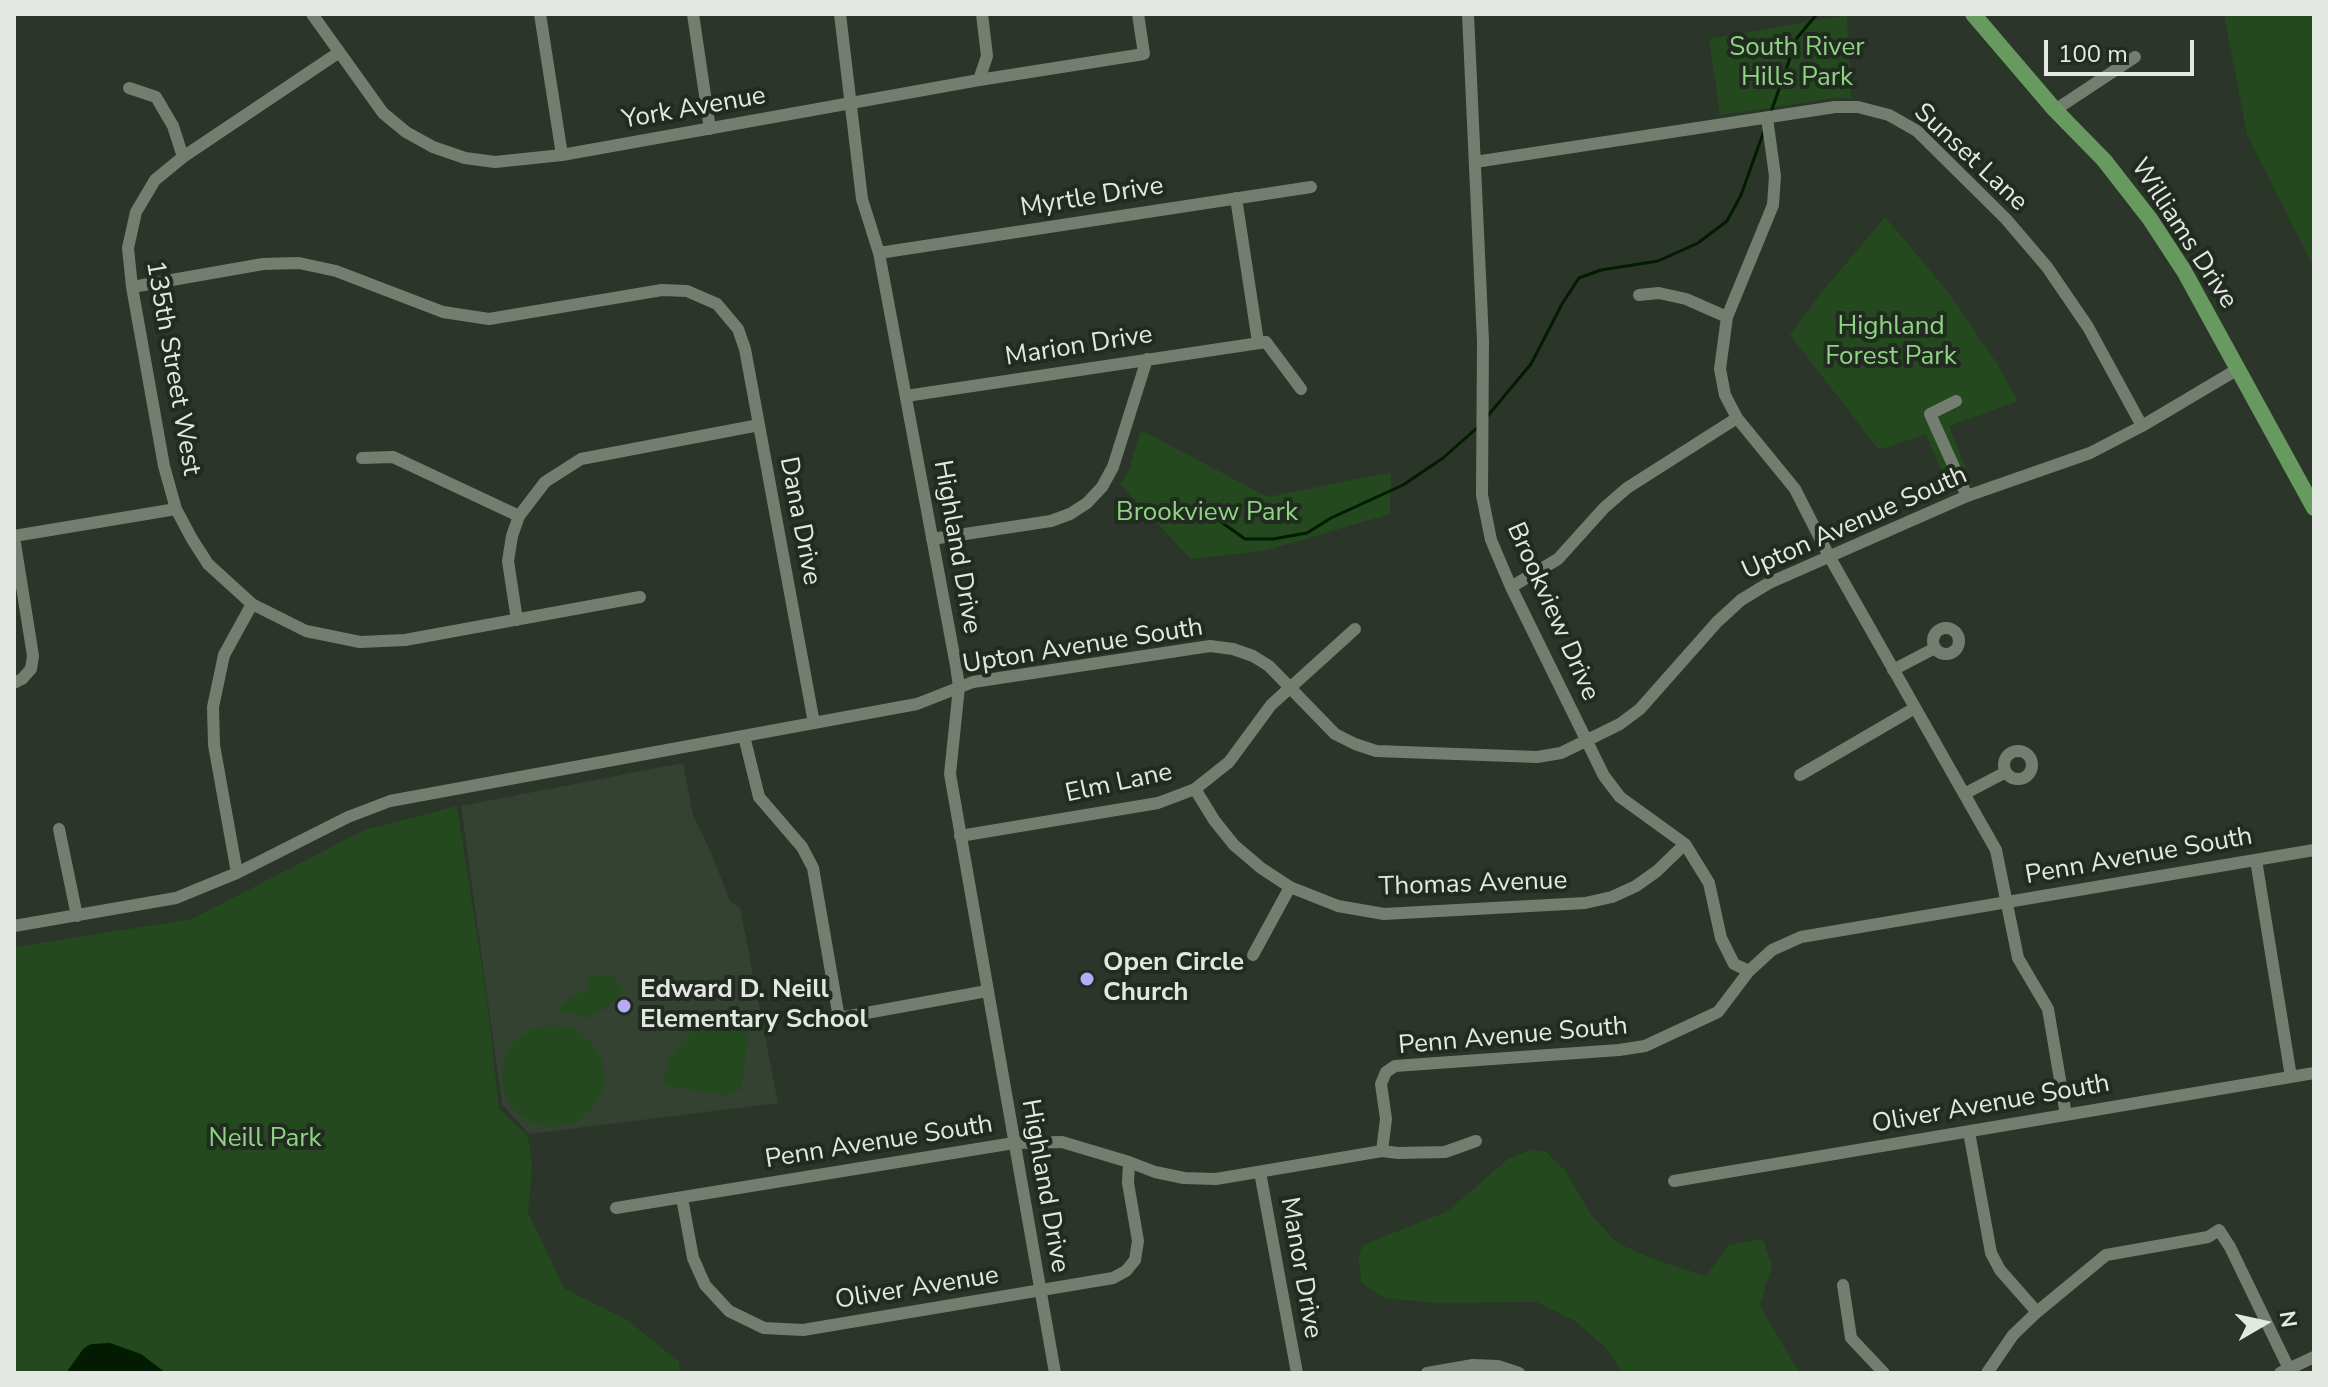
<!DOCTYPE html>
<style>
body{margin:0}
#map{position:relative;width:2328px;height:1387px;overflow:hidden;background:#2b3529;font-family:"Nunito Sans",sans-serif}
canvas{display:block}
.frame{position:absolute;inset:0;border:16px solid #e3e9e2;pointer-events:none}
.north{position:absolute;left:2224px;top:1283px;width:80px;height:80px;-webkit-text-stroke:6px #212b20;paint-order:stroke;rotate:81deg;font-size:22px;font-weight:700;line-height:32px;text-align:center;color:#e3e9e2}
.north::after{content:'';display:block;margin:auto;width:28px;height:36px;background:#e3e9e2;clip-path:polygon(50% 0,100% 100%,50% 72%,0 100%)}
.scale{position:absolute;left:2044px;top:40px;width:150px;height:36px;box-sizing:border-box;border:4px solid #e3e9e2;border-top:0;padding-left:10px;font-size:24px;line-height:28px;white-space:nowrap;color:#e3e9e2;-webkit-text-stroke:6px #212b20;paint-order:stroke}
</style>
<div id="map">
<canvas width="2328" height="1387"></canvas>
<div class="frame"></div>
<div class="north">N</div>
<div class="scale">100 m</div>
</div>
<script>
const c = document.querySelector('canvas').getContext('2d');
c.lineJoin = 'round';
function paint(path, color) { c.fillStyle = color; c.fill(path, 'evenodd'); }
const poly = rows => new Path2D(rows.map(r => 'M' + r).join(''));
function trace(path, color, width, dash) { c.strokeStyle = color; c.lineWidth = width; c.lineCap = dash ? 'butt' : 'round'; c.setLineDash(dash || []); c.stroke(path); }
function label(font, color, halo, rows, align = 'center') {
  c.font = font + ' "Nunito Sans",sans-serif'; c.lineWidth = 8; c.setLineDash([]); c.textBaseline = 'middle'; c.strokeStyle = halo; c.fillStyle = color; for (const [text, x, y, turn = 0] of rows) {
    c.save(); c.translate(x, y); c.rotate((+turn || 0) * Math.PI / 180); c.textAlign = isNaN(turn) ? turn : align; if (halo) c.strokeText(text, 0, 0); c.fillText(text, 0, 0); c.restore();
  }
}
paint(poly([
 [683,763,693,815,710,850,730,901,740,908,778,1103,529,1134,502,1104,461,806]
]), '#344232');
paint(poly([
 [2224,14,2314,14,2314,268,2247,135],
 [1847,15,1851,98,1835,98,1720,115,1709,39],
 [1885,217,1948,292,1996,362,2018,401,1949,426,1973,486,1951,494,1926,434,1879,450,1790,335,1821,293],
 [1141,430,1268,497,1391,472,1390,514,1264,551,1191,559,1120,484,1128,473],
 [457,806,487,999,499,1109,528,1136,532,1166,528,1213,565,1289,626,1319,679,1362,679,1373,14,1373,14,947,192,919,364,830],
 [594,975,613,976,624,991,608,1007,588,1018,561,1011,560,1007,564,1002,574,995,589,990,589,977],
 [751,1012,742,1088,728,1096,662,1085,671,1055,694,1029,724,1017],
 '502 1076a51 51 0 1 1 102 0a51 51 0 1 1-102 0Z',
 [1533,1149,1546,1152,1565,1170,1591,1215,1617,1243,1653,1259,1706,1276,1729,1245,1763,1239,1772,1266,1760,1305,1793,1363,1801,1373,1623,1373,1605,1347,1575,1321,1536,1302,1435,1303,1384,1298,1362,1283,1358,1257,1363,1245,1448,1211,1509,1158]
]), '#24491e');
paint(poly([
 [110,1343,141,1354,166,1373,66,1373,83,1349,91,1344]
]), '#031c01');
trace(poly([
 [1771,112,1797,38,1817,14],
 [1486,418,1531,364,1562,304,1579,278,1601,270,1658,261,1698,243,1727,221,1741,195,1764,131],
 [1217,519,1245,539,1273,539,1307,533,1331,518,1403,485,1443,458,1478,427]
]), '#031c01', 3);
trace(poly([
 [312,14,383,113,406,132,433,147,465,158,495,162,562,155,979,80,1144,54,1138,14],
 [540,14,562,155],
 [693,14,710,129],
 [840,14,862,199,879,253,956,666,959,687,950,774,1055,1373],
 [1468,14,1483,341,1482,495,1491,540,1511,587,1604,776,1620,797,1685,844,1709,883,1721,938,1734,964,1749,971],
 [338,53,183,157,155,180,136,212,128,248,132,287,164,466,176,509,192,539,208,564,252,604,306,631,360,642,405,640,640,597],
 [979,80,987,56,982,14],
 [129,88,156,97,173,126,183,157],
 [2055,110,2135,57],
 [1767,118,1775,176,1773,205,1727,317,1720,369,1725,395,1737,418,1795,489,1829,556,1996,850,2018,958,2048,1009,2066,1115],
 [1475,162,1835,107,1858,107,1889,115,1917,131,2006,219,2047,267,2088,327,2142,426],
 [1236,198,1258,342],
 [879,253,1311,187],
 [132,287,263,264,299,263,336,271,443,312,489,319,662,290,687,291,717,304,738,329,745,349,814,723],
 [1639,295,1659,293,1686,299,1727,317],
 [906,396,1266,342,1301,389],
 [1956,401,1930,414,1967,496],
 [362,458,393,457,519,516],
 [14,536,176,509],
 [14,537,33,656,31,669,22,679,14,683],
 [932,539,1051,521,1070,514,1087,503,1102,487,1113,467,1147,359],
 [1511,587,1558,559,1604,508,1627,488,1737,418],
 [517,620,508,561,512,536,519,516,545,482,581,459,759,425],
 '1933 641a13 13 0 1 1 26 0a13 13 0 1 1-26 0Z',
 [1893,670,1935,648],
 [744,736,759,797,802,847,813,868,839,1018,987,991],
 '2004 765a14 14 0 1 1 28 0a14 14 0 1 1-28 0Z',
 [1800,775,1915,708],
 [1195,789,1214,820,1234,845,1261,868,1290,887,1338,906,1384,914,1585,903,1612,897,1636,886,1657,871,1685,844],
 [1964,794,2006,772],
 [59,829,77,916],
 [960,836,1158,803,1195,789,1229,762,1271,705,1355,629],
 [2256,860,2291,1077],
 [237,873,214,745,213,707,224,655,252,604],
 [14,926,176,898,237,873,348,817,390,801,917,704,973,682,1210,646,1233,649,1253,656,1269,666,1335,734,1355,744,1376,751,1537,757,1561,753,1620,724,1640,709,1717,622,1741,600,1769,583,1967,496,2090,453,2142,426,2238,369],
 [1253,955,1290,887],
 [1969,1132,1991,1253,2000,1270,2037,1312],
 [1382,1151,1398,1153,1445,1152,1476,1141],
 [1260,1172,1297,1373],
 [1674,1181,2314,1073],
 [682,1198,693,1258,705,1285,729,1311,764,1328,803,1330,1113,1278,1126,1271,1135,1260,1138,1241,1128,1183,1129,1162],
 [616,1208,1014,1143,1062,1142,1129,1162,1155,1172,1184,1178,1216,1179,1382,1151,1386,1119,1381,1084,1386,1072,1395,1066,1619,1050,1645,1046,1718,1012,1749,971,1772,950,1801,937,2314,850],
 [1843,1285,1851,1338,1884,1373],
 [1427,1373,1473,1365,1498,1366,1519,1373],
 [1987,1373,2013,1335,2037,1312,2106,1255,2208,1237,2219,1230,2230,1247,2291,1373],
 [2280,1373,2314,1357]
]), '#737e71', 12);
trace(poly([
 [1973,14,2055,110,2104,160,2150,219,2184,271,2314,508]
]), '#679a5e', 16);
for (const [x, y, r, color] of [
 [1087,979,8,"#b7abf8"],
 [624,1006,8,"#b7abf8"]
]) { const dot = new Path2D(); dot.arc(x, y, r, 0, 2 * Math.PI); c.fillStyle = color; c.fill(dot); trace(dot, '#212b20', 3); }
label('26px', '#8ed482', '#212b20', [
 ["South River",1797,49],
 ["Hills Park",1797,79],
 ["Highland",1891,328],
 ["Forest Park",1891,358],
 ["Brookview Park",1207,514],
 ["Neill Park",265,1140]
]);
label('26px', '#e3e9e2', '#212b20', [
 ["York Avenue",694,109,-10],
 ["Sunset Lane",1970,158,43],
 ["Myrtle Drive",1092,198,-9],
 ["Williams Drive",2183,234,57],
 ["Marion Drive",1079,347,-9],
 ["135th Street West",172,368,80],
 ["Dana Drive",799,521,79],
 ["Upton Avenue South",1855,524,-24],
 ["Highland Drive",956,547,80],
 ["Brookview Drive",1552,612,66],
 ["Upton Avenue South",1083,647,-9],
 ["Elm Lane",1119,784,-12],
 ["Penn Avenue South",2139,857,-10],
 ["Thomas Avenue",1473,885,-2],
 ["Penn Avenue South",1513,1037,-5],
 ["Oliver Avenue South",1991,1105,-10],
 ["Penn Avenue South",879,1143,-9],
 ["Highland Drive",1044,1186,80],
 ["Manor Drive",1300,1268,80],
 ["Oliver Avenue",917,1289,-9]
]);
label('bold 26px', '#e3e9e2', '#212b20', [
 ["Open Circle",1103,964],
 ["Church",1103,994],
 ["Edward D. Neill",640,991],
 ["Elementary School",640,1021]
], 'left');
</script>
